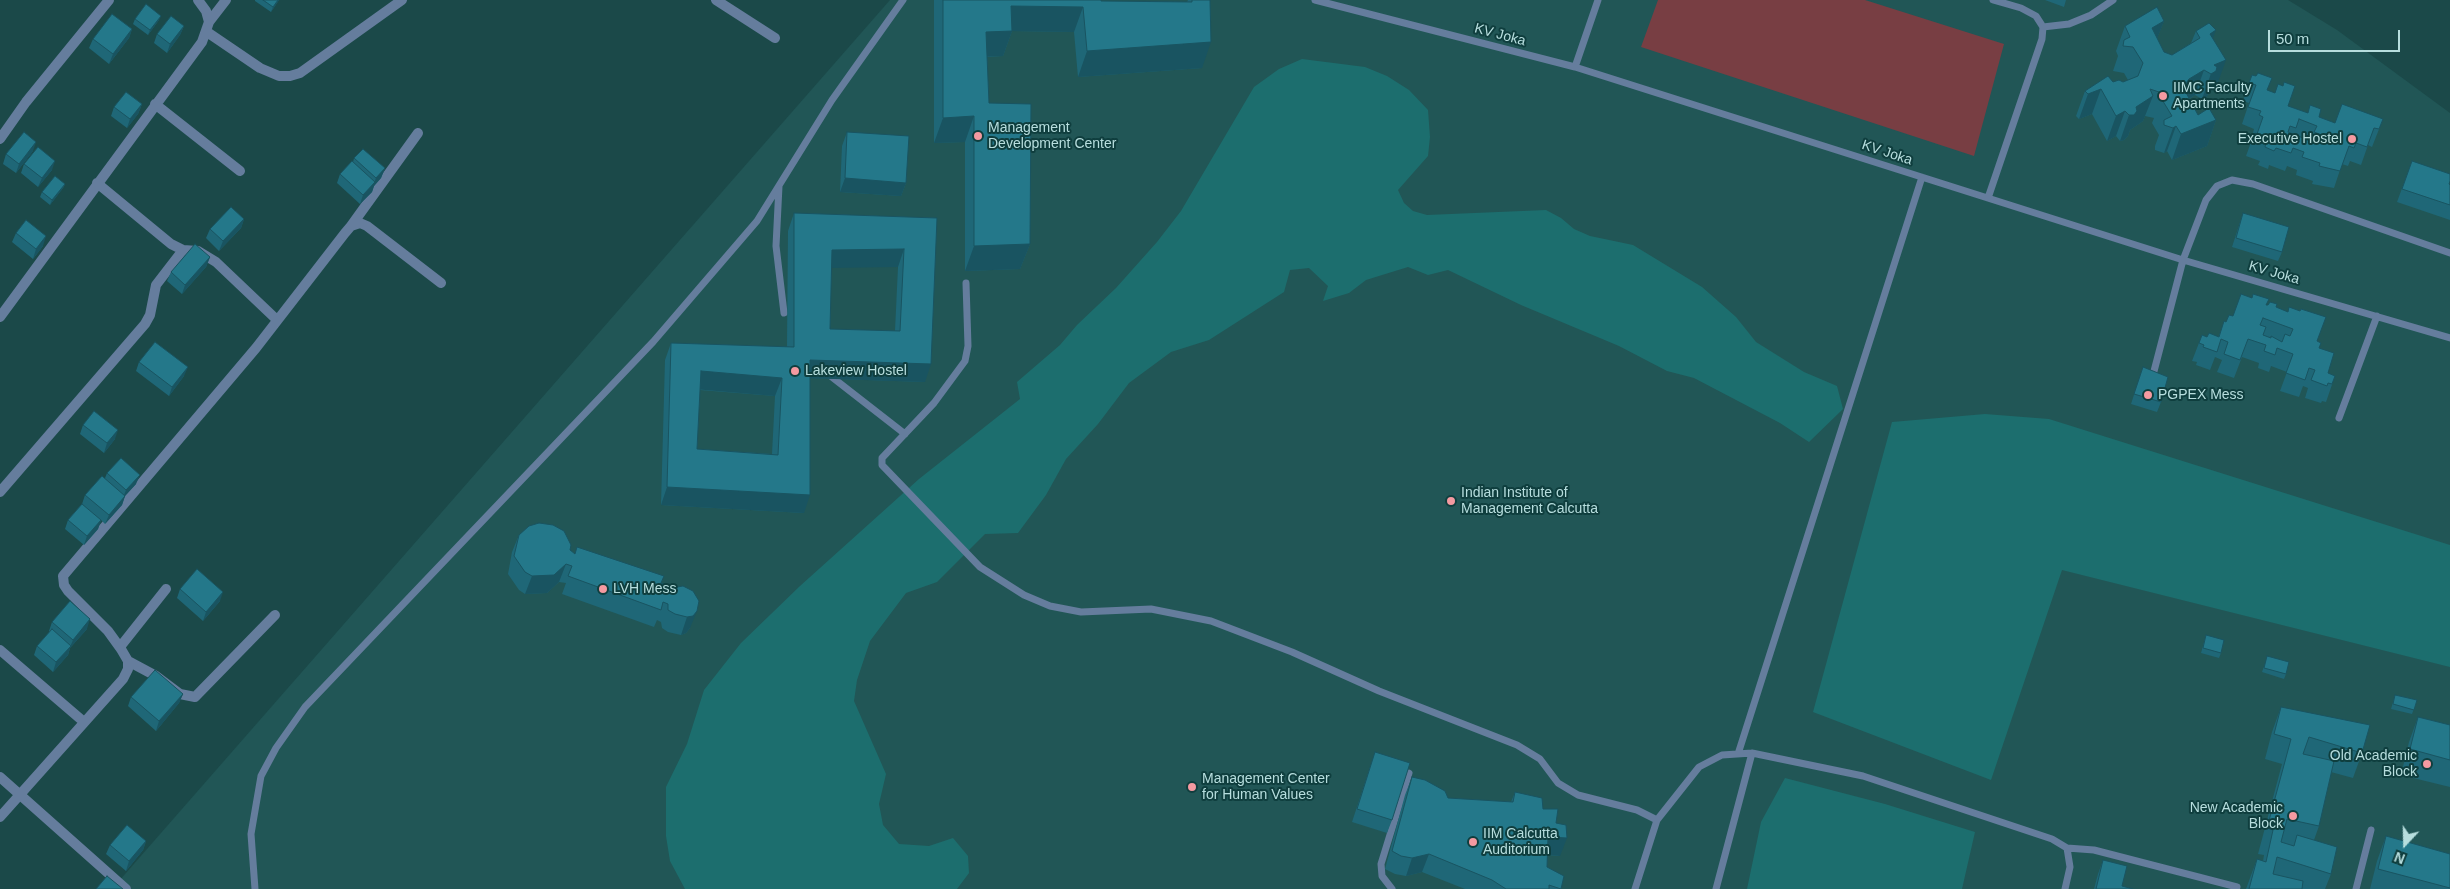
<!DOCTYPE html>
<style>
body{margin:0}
#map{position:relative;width:2450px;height:889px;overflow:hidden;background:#1b4949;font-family:Helvetica,sans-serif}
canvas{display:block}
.north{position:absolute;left:2380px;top:819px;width:50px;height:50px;-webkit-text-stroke:4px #0f3e3e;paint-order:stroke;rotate:201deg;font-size:14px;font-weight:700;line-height:20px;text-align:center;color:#b7dede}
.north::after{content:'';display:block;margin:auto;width:18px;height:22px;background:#b7dede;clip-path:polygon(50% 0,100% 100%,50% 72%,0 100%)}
.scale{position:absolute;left:2268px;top:30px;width:132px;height:22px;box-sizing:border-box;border:2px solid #b7dede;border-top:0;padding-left:6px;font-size:15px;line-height:18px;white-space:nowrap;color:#b7dede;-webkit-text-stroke:4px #0f3e3e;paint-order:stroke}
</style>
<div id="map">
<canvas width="2450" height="889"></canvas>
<div class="north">N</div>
<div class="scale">50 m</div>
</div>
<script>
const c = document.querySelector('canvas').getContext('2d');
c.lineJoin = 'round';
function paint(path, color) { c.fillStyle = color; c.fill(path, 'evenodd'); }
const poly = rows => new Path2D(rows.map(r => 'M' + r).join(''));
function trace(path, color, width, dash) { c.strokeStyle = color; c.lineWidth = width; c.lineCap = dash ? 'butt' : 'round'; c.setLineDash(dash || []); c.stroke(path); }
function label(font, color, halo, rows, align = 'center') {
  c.font = font + ' Helvetica,sans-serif'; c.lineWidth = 4; c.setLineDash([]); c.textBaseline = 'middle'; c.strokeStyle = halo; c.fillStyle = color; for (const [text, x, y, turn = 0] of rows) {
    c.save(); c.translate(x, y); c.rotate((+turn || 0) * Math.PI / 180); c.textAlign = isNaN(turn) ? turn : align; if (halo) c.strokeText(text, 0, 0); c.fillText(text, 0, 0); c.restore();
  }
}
paint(poly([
 [890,0,2288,0,2337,30,2450,113,2450,889,112,889]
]), '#215656');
paint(poly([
 [1658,0,1865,0,2004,44,1974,156,1641,47]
]), '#783e43');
paint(poly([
 [1302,59,1365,67,1387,76,1409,90,1428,110,1430,137,1428,156,1398,190,1404,203,1413,211,1427,215,1546,210,1561,218,1574,229,1590,236,1633,245,1702,287,1736,317,1756,342,1804,372,1837,386,1843,409,1809,442,1780,423,1694,378,1667,371,1619,346,1521,305,1448,270,1428,275,1408,267,1366,280,1349,293,1323,301,1328,286,1309,268,1290,270,1284,292,1209,340,1171,352,1129,383,1098,424,1066,459,1046,495,1018,533,985,534,937,582,906,593,870,641,857,680,854,701,886,774,879,804,883,825,899,844,929,846,953,838,968,856,969,873,957,889,685,889,670,861,666,836,666,787,687,744,704,690,741,643,800,586,919,479,1020,399,1017,382,1060,345,1077,325,1116,288,1157,242,1181,211,1254,87,1279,69],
 [1985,414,2049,419,2450,545,2450,667,2062,570,1991,780,1813,712,1892,422],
 [1785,778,1885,804,1975,832,1962,889,1747,889,1761,822]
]), '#1c6e6e');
trace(poly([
 [1315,0,1575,67,2183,260,2450,338],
 [1993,0,2021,8,2036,16,2043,27],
 [2043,27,2069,24,2091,15,2113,0],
 [1575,67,1598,0],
 [779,186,776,246,784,313],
 [1988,198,2042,39,2043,27],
 [966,283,968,346,965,361,934,403,882,458,882,465,980,567,1024,595,1050,606,1081,612,1151,609,1211,621,1292,652,1379,691,1517,745,1540,759,1558,783,1578,795,1637,810,1657,820],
 [828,374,905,434],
 [2153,375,2183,260,2206,200,2217,186,2232,180,2253,184,2450,253],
 [2339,418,2377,316],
 [1738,754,1922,177],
 [2067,848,2094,850,2237,887],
 [255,889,251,834,261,776,276,748,305,707,653,342,757,221,832,100,903,0],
 [1392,889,1382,876,1381,864,1409,773],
 [1635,889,1657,820,1699,767,1722,755,1752,753,1863,776,2052,839,2067,848,2070,867,2065,889],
 [1716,889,1752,753],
 [2356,889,2371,830]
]), '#657d9d', 7);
trace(poly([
 [716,0,775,38],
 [209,22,226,0],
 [207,32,260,68,279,76,290,76,300,73,402,0],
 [155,104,240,171],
 [0,139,26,102,109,0],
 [97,183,171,244,183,250,198,251,216,262,277,320],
 [351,226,418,133],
 [0,317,202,42,209,22,206,11,198,0],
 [0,492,145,324,150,315,156,285,183,250],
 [120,647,166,589],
 [0,650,84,722],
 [128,661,156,676,180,694,195,697,275,615],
 [0,777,126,889],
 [0,817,123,679,128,669,128,661,121,649,108,631,68,591,64,585,63,576,256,348,345,233,351,226,360,223,367,226,441,283]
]), '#657d9d', 10);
paint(poly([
 [255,0,279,0,271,12,255,1],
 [934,0,1101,0,1101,1,1187,2,1188,0,1210,0,1202,68,1078,77,1074,32,1012,31,1003,56,987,57,989,103,1030,244,1020,269,965,271,965,142,934,143],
 [2045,0,2066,0,2064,7],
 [135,19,159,20,148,35,133,24],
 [2164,21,2157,38,2164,52,2172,55,2191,43,2196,31,2213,39,2217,85,2210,88,2207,96,2202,99,2195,95,2189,99,2198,115,2216,120,2207,146,2172,160,2167,151,2164,153,2155,150,2155,146,2159,135,2152,123,2154,118,2145,116,2143,121,2130,130,2128,136,2124,140,2120,141,2116,136,2107,141,2092,114,2079,119,2076,116,2085,91,2113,82,2123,82,2128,80,2124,73,2113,71,2118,56,2116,51,2125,26],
 [184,26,180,35,167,53,154,43,157,34],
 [132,29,129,38,109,64,89,48,93,39],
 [2252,75,2267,90,2288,106,2335,123,2383,119,2372,147,2368,145,2361,165,2350,161,2348,166,2342,164,2334,188,2312,184,2313,181,2296,175,2297,170,2287,166,2285,171,2269,165,2268,169,2258,165,2260,161,2246,156,2254,134,2253,133,2254,129,2242,124,2249,103,2243,101],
 [142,104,138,114,127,128,111,116,114,107],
 [847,132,906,183,901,196,840,192,842,146],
 [33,151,16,173,3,164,6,154],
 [354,158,385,168,381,178,374,186,372,192,360,204,337,183,340,174,353,162],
 [2412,161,2450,185,2450,220,2397,202],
 [24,164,52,170,38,187,21,173],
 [65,184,63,188,50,205,40,197,42,192],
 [794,213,937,218,925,382,810,378,804,513,661,505,665,360,671,343,787,347,788,231],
 [831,267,898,267,895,331,830,329],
 [700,390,775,396,772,454,697,449],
 [2243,213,2282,252,2278,261,2232,247],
 [244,219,241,228,219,251,206,238,210,229],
 [16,233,43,246,33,259,12,242],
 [210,257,206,267,182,294,167,281,171,272],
 [2267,305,2276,307,2317,341,2328,373,2335,376,2326,402,2322,401,2321,403,2305,398,2308,388,2303,386,2299,397,2280,391,2287,372,2271,366,2269,372,2258,368,2259,363,2242,357,2234,378,2217,372,2222,360,2215,357,2210,370,2196,365,2197,362,2192,361,2202,335,2207,337,2218,337,2226,322],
 [139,362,184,376,169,396,136,371],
 [2143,367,2161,402,2157,412,2131,404],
 [83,425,115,439,104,453,80,434],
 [107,473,136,484,125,496,122,505,105,524,101,520,98,529,84,545,65,529,68,520,82,504,85,495,105,478],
 [519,535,570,550,575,554,577,547,661,583,668,591,671,593,683,586,690,628,686,633,681,635,668,632,662,628,661,622,657,620,654,627,562,594,566,583,559,582,547,593,525,594,519,590,508,574,512,552],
 [180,589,220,601,203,621,177,598],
 [52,622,87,629,70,648,68,655,53,672,34,655,37,646,50,632,49,631],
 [2206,635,2221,653,2219,658,2201,653],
 [2266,661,2286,674,2284,679,2262,672],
 [183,694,179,703,156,731,128,706,131,697],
 [2395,695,2417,700,2412,714,2391,709],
 [2281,707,2362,753,2353,778,2331,772,2319,826,2314,840,2331,874,2325,889,2246,889,2257,859,2263,861,2264,855,2258,854,2282,764,2265,759,2272,732],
 [2418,717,2450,725,2450,787,2401,775,2409,742],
 [1375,752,1392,820,1387,833,1352,822],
 [1412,777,1448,798,1511,802,1515,792,1543,809,1556,823,1560,856,1547,855,1547,867,1561,889,1465,889,1422,872,1406,876,1395,874,1385,869,1405,795],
 [2386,836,2450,854,2450,889,2370,889,2377,861],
 [146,841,143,850,126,871,106,854,110,845],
 [2103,860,2122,886,2133,889,2094,889,2098,874]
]), '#1f6777');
paint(poly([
 [278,0,279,0,271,12,273,7],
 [1011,6,1083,7,1074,32,1012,31,1003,56,977,57,986,32],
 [161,16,159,20,148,35,150,30],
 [2164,21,2154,46,2152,28],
 [184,26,180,35,167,53,170,44],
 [132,29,129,38,109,64,113,54],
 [2216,30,2207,55,2210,34],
 [1211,42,1202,68,1078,77,1087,51],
 [2226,60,2217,85,2210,88,2207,96,2202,99,2214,65],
 [2204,70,2195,95,2180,104,2183,87,2189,79],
 [2101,89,2092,114,2079,119,2088,94],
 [2153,96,2143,121,2130,130,2128,136,2124,140,2120,141,2129,115,2136,107],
 [142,104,138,114,127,128,130,119],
 [2125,111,2116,136,2107,141,2116,116],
 [974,116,965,142,934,143,943,118],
 [2216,120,2207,146,2172,160,2181,134],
 [2176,126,2167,151,2164,153,2173,128],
 [36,142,33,151,16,173,19,164],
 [55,161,52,170,38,187,42,178],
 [385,168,381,178,374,186,372,192,360,204,363,195,374,183,376,178],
 [845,178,906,183,901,196,840,192],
 [65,184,63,188,50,205,52,200],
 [244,219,241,228,219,251,223,241],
 [46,236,43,246,33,259,36,249],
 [1030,244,1020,269,965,271,974,246],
 [904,249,898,267,825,268,832,250],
 [210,257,206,267,182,294,185,285],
 [810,360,931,364,925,382,804,378],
 [188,367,184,376,169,396,172,387],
 [701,371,782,378,775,396,694,389],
 [118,430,115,439,104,453,107,443],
 [140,475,136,484,125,496,122,505,105,524,109,515,123,498,126,490],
 [667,487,810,495,804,513,661,505],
 [101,520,98,529,84,545,87,536],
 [566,564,559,582,547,593,525,594,532,576],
 [223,592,220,601,203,621,206,612],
 [697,611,690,628,686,633,681,635,687,617],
 [90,619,87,629,70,648,68,655,53,672,56,662,70,647,73,640],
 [183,694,179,703,156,731,159,721],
 [1548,837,1567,838,1560,856,1541,854],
 [146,841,143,850,126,871,129,861],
 [1429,854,1422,872,1406,876,1412,858]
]), '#195461');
const building = poly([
 [263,0,278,0,273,7,263,0],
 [943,0,1101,0,1101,1,1192,2,1192,0,1210,0,1211,42,1087,51,1083,7,1011,6,1012,31,986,32,989,103,1031,104,1030,244,974,246,974,116,943,118,943,0],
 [146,4,161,16,150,30,135,19,146,4],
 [2157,7,2164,21,2152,28,2164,52,2172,55,2200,38,2196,31,2209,23,2216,30,2210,34,2226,60,2214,65,2217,67,2216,71,2211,74,2204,70,2189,79,2183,87,2198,115,2209,108,2216,120,2181,134,2176,126,2173,128,2164,125,2164,120,2172,116,2161,98,2168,95,2150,89,2153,96,2136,107,2137,111,2134,115,2129,115,2125,111,2116,116,2101,89,2088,94,2085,91,2108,76,2113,82,2119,80,2123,82,2138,76,2143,63,2133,47,2123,46,2124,40,2130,37,2125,26,2157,7],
 [112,14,132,29,113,54,93,39,112,14],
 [171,16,184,26,170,44,157,34,171,16],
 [2258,73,2272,78,2267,90,2275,93,2278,84,2283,86,2284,82,2295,86,2288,106,2308,113,2310,105,2321,109,2319,117,2335,123,2342,104,2383,119,2379,129,2374,128,2367,147,2356,143,2354,148,2349,146,2340,171,2319,166,2320,163,2302,157,2304,152,2293,148,2291,153,2276,148,2274,151,2265,147,2266,143,2253,138,2255,133,2257,134,2263,117,2259,115,2261,111,2248,107,2256,85,2249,83,2252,75,2256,76,2258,73],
 [2299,119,2317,126,2314,132,2322,135,2318,144,2288,132,2290,126,2296,128,2299,119],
 [126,92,142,104,130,119,114,107,126,92],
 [24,132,36,142,19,164,6,154,24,132],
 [847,132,909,136,906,183,845,178,847,132],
 [38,147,55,161,42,178,24,164,38,147],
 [363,149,385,168,376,178,354,158,363,149],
 [352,161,375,182,363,195,340,174,352,161],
 [2412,161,2450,174,2450,181,2449,184,2450,185,2450,205,2402,189,2412,161],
 [55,176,65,184,52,200,42,192,55,176],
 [231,207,244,219,223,241,210,229,231,207],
 [794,213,937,218,931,364,810,360,810,495,667,487,671,343,794,347,794,213],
 [904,249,900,331,830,329,832,250,904,249],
 [701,371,782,378,778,455,697,449,701,371],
 [2243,213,2289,227,2282,252,2236,238,2243,213],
 [26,220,46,236,36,249,16,233,26,220],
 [195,244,210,257,185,285,171,272,195,244],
 [2241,294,2252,298,2253,294,2269,299,2266,305,2268,305,2270,302,2277,304,2276,307,2288,312,2289,307,2300,311,2301,309,2326,317,2317,341,2321,343,2319,348,2334,353,2328,373,2335,376,2332,384,2328,383,2327,386,2311,380,2315,370,2309,368,2305,380,2286,373,2293,354,2277,348,2275,355,2264,351,2266,345,2248,339,2240,360,2224,354,2228,342,2221,339,2217,352,2203,347,2204,345,2199,343,2202,335,2207,337,2209,333,2219,337,2224,321,2226,322,2229,315,2233,316,2241,294],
 [2263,318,2293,329,2290,336,2285,334,2282,342,2271,336,2271,338,2263,335,2266,327,2260,325,2263,318],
 [155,342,188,367,172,387,139,362,155,342],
 [2143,367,2168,377,2161,402,2134,394,2143,367],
 [94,411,118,430,107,443,83,425,94,411],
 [121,458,140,475,126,490,107,473,121,458],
 [102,476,125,496,109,515,85,495,102,476],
 [82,504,101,520,87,536,68,520,82,504],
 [539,523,553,525,564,531,571,545,570,550,575,554,577,547,664,576,661,583,670,586,667,591,671,593,677,587,683,586,693,591,699,601,697,611,693,616,687,617,675,614,668,610,668,604,663,602,661,610,568,576,572,566,566,564,554,575,532,576,525,572,514,556,519,535,529,526,539,523],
 [197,569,223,592,206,612,180,589,197,569],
 [70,601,90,619,73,640,52,622,70,601],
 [52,629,71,646,56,662,37,646,52,629],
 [2206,635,2224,640,2221,653,2203,648,2206,635],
 [2267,656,2289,662,2286,674,2264,668,2267,656],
 [155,670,183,694,159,721,131,697,155,670],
 [2395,695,2417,700,2414,710,2393,704,2395,695],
 [2281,707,2370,725,2362,753,2309,737,2303,754,2334,761,2319,826,2287,819,2281,842,2294,846,2297,835,2337,847,2331,874,2277,857,2273,874,2303,881,2302,889,2249,889,2257,859,2266,862,2273,830,2267,828,2291,739,2274,734,2281,707],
 [2418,717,2450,725,2450,760,2410,749,2418,717],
 [1375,752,1410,763,1392,820,1357,809,1375,752],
 [1412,777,1425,780,1445,791,1448,798,1513,802,1515,792,1542,798,1543,809,1558,809,1556,823,1566,825,1567,838,1548,837,1547,867,1564,876,1561,889,1549,885,1549,889,1506,889,1492,880,1429,854,1412,858,1401,856,1392,851,1412,777],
 [127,825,146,841,129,861,110,845,127,825],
 [2386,836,2450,854,2450,888,2378,869,2386,836],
 [2103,860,2127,866,2122,886,2133,889,2096,889,2103,860],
 [107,876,123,889,96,889,107,876]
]);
paint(building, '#24788a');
trace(building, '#195461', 1);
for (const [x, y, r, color] of [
 [2163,96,5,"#f49aa1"],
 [978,136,5,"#f49aa1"],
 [2352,139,5,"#f49aa1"],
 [795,371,5,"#f49aa1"],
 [2148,395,5,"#f49aa1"],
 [1451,501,5,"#f49aa1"],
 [603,589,5,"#f49aa1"],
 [2427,764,5,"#f49aa1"],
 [1192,787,5,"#f49aa1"],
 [2293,816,5,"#f49aa1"],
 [1473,842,5,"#f49aa1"]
]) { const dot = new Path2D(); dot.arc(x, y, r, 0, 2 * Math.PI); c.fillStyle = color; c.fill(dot); trace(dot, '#0f3e3e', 2); }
label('14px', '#b7dede', '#0f3e3e', [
 ["KV Joka",1500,35,15],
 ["KV Joka",1887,153,18],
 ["KV Joka",2274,273,16]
]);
label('14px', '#b7dede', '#0f3e3e', [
 ["IIMC Faculty",2173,88],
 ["Apartments",2173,104],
 ["Management",988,128],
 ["Development Center",988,144],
 ["Executive Hostel",2342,139,"right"],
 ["Lakeview Hostel",805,371],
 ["PGPEX Mess",2158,395],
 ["Indian Institute of",1461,493],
 ["Management Calcutta",1461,509],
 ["LVH Mess",613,589],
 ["Old Academic",2417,756,"right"],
 ["Block",2417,772,"right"],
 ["Management Center",1202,779],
 ["for Human Values",1202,795],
 ["New Academic",2283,808,"right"],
 ["Block",2283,824,"right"],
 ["IIM Calcutta",1483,834],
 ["Auditorium",1483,850]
], 'left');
</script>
